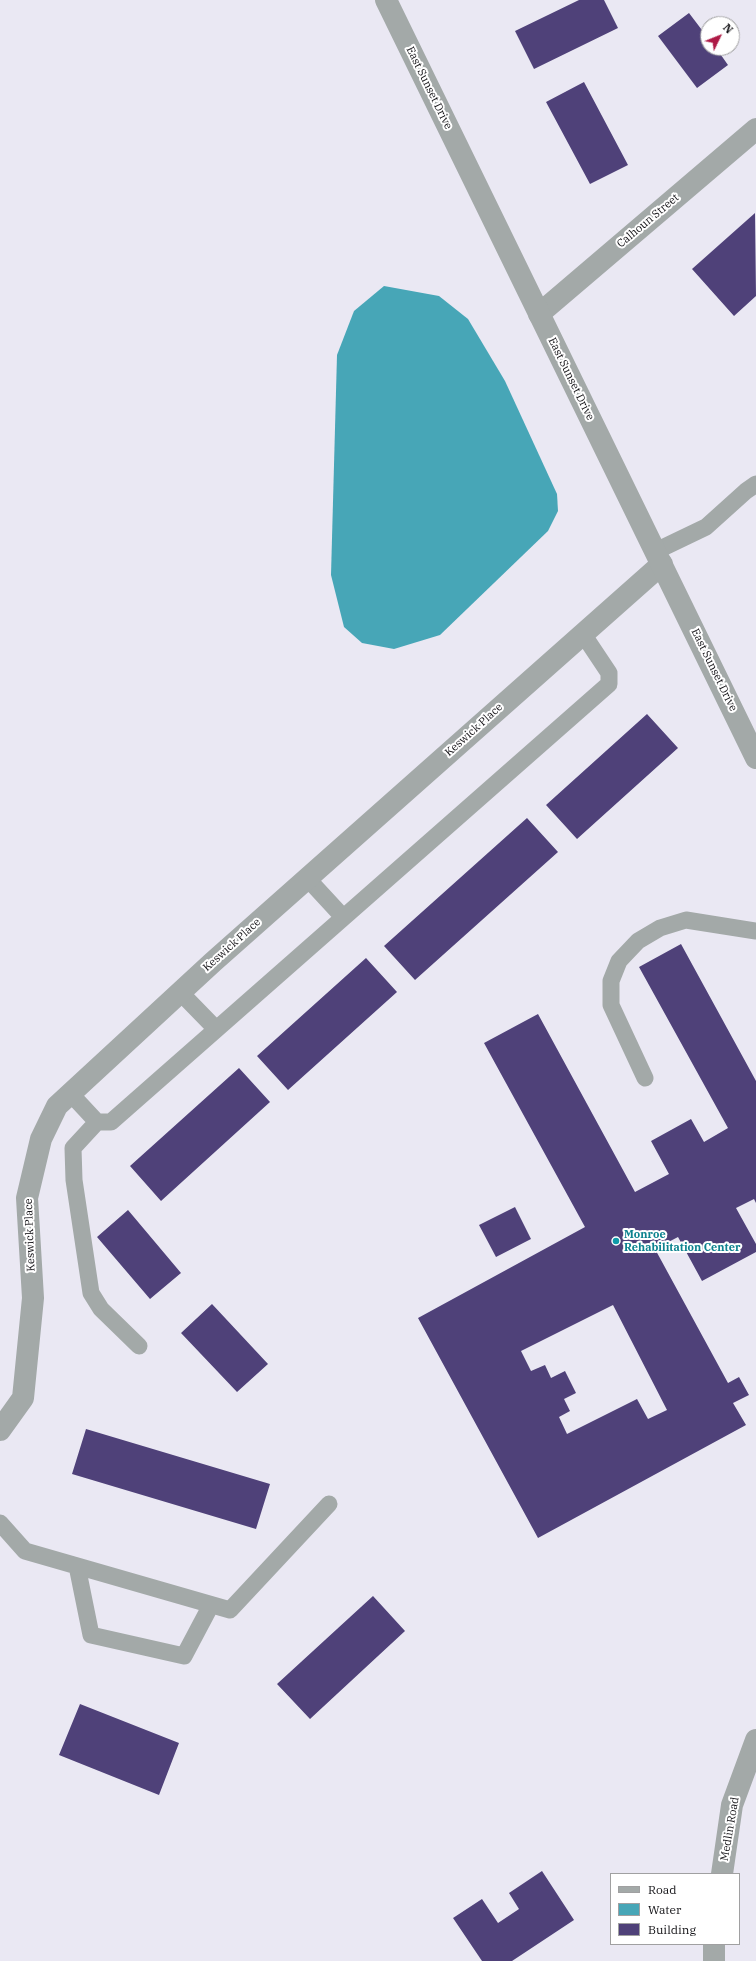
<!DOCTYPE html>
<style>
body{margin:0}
#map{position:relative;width:756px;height:1961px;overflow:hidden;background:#eae8f3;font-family:"IBM Plex Serif",serif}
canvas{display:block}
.legend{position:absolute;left:610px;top:1873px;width:130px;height:72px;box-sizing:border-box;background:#fff;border:1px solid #a0a0a1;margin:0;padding:5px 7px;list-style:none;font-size:12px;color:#121115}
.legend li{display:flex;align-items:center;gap:8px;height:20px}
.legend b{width:20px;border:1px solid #a0a0a1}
.north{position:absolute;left:700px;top:16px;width:40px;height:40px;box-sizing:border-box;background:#fff;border:1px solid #a0a0a1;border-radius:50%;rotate:47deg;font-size:11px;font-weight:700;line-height:16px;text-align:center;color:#121115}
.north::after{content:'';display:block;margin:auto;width:14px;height:18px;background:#ae1a46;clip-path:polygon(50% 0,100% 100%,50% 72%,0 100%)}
</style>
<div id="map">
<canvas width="756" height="1961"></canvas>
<ul class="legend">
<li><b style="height:5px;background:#a3a9a8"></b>Road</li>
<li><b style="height:11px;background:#47a6b7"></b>Water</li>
<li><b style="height:11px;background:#4f4179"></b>Building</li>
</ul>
<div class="north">N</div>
</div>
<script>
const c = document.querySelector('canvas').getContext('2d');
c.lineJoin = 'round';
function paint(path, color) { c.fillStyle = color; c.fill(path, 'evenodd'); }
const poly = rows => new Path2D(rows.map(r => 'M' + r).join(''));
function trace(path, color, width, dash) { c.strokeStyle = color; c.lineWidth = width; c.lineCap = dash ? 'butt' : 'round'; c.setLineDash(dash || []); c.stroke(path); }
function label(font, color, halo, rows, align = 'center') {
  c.font = font + ' "IBM Plex Serif",serif'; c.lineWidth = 4; c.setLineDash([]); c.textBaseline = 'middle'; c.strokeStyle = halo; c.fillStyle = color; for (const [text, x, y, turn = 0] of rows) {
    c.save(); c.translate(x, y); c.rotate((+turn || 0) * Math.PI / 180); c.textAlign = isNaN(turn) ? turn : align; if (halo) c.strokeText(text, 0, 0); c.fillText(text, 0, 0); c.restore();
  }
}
paint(poly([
 [384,286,439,296,468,319,505,381,557,494,558,511,548,531,440,635,394,649,362,643,344,627,331,575,337,355,354,311]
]), '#47a6b7');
paint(poly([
 [579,0,604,0,618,28,534,69,515,31],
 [689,13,708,38,708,48,716,48,728,65,697,88,658,36],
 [584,82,628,165,590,184,546,102],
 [755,213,756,296,734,316,692,269],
 [647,714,678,748,577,839,546,805],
 [527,818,558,852,415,980,384,946],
 [681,944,756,1081,756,1203,754,1199,736,1208,756,1244,756,1252,702,1281,678,1237,655,1249,728,1383,739,1377,749,1395,733,1403,746,1425,538,1538,418,1318,585,1227,484,1043,538,1014,635,1192,669,1174,651,1141,691,1119,704,1142,728,1128,639,967],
 [613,1305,667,1410,648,1419,637,1399,567,1434,559,1417,570,1411,564,1399,576,1393,565,1371,551,1378,545,1365,531,1371,521,1351],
 [366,958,397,992,288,1090,257,1056],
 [239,1068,270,1102,161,1201,130,1166],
 [515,1207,531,1239,496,1257,479,1225],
 [128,1210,181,1273,150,1299,97,1237],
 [212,1304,268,1364,237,1392,181,1333],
 [86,1429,270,1484,256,1529,72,1474],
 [373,1596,405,1631,310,1719,277,1684],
 [80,1704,179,1743,159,1795,59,1755],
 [542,1871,574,1920,512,1961,482,1961,453,1918,482,1899,498,1923,519,1909,509,1893]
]), '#4f4179');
trace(poly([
 [656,551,706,527,746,491,756,484],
 [307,878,343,917],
 [180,992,216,1029],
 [645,1078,611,1005,611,981,619,961,638,941,660,928,686,920,756,931],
 [70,1093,97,1122,111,1122,609,684,609,673,583,634],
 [97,1122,73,1148,74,1180,91,1293,101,1309,139,1346],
 [0,1523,25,1551,230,1610,329,1504],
 [77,1566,91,1635,184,1656,211,1605]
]), '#a3a9a8', 17);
trace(poly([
 [539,314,756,129],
 [0,1430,23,1398,33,1298,27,1198,41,1139,57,1106,213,962,662,564],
 [722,1874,732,1805,756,1740],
 [714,1961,714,1944]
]), '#a3a9a8', 22);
trace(poly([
 [386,0,756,758]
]), '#a3a9a8', 22);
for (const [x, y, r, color] of [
 [616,1241,4,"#0f9aa8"]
]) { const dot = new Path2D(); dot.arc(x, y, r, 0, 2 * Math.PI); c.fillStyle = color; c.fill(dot); trace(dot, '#fff', 1.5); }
label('11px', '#121115', '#fff', [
 ["East Sunset Drive",429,88,64],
 ["Calhoun Street",648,221,-40],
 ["East Sunset Drive",571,379,64],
 ["East Sunset Drive",714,670,64],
 ["Keswick Place",474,730,-42],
 ["Keswick Place",232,945,-42],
 ["Keswick Place",30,1235,-92],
 ["Medlin Road",730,1829,-80]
]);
label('bold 11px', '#0d838f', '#fff', [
 ["Monroe",624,1235],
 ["Rehabilitation Center",624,1248]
], 'left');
</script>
